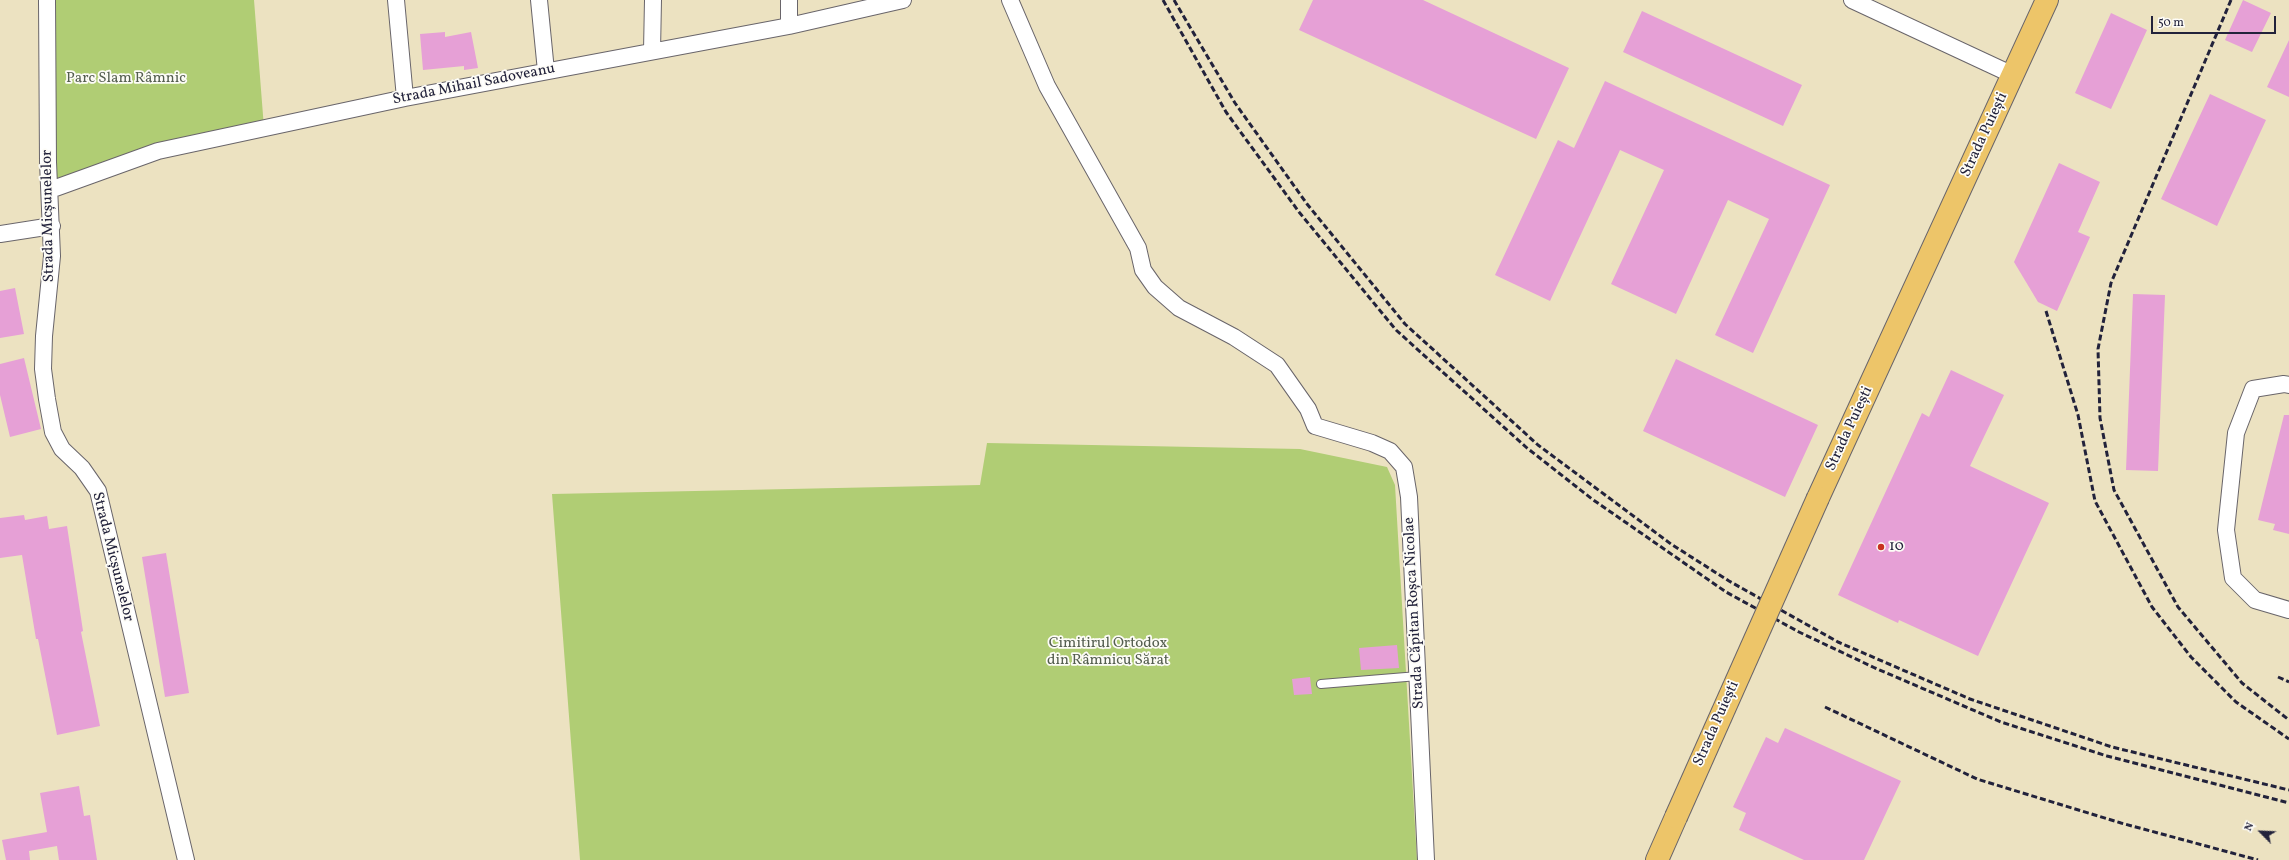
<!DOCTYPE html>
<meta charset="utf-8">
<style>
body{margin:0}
#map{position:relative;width:2289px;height:860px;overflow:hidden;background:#ece2c1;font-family:Vollkorn,serif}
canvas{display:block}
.north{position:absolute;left:2241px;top:812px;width:40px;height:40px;-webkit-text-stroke:3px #fdfcf7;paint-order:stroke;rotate:294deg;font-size:11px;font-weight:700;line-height:16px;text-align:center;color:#22223b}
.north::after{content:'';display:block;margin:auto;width:14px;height:18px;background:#22223b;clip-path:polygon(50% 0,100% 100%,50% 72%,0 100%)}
.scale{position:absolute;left:2151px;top:16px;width:125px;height:18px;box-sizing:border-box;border:2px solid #22223b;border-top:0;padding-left:5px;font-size:12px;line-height:14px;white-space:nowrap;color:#22223b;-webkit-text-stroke:3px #fdfcf7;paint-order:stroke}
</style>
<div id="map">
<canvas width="2289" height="860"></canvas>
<div class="north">N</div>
<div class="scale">50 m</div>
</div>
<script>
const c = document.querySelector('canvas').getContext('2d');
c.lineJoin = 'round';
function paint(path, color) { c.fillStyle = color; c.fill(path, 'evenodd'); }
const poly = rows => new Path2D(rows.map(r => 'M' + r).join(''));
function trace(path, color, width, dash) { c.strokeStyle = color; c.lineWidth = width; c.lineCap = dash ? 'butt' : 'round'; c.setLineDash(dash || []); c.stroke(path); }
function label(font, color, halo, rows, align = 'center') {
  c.font = font + ' Vollkorn,serif'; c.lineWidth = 3.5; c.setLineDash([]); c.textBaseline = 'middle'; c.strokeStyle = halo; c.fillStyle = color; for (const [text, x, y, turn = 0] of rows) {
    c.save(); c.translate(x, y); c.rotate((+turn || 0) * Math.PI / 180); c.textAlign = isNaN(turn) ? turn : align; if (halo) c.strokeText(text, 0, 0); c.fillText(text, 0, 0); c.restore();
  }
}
paint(poly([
 [47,0,254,0,264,128,50,190],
 [987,443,1300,449,1387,467,1395,485,1417,860,580,860,552,494,980,485]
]), '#b0cd74');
paint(poly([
 [1313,0,1423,0,1569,68,1536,139,1299,30],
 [2243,0,2271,13,2252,52,2225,40],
 [1642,11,1802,85,1783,126,1623,52],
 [2111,13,2147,30,2111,109,2075,93],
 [445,32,445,37,471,32,478,68,464,70,464,66,423,70,420,34],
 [2289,40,2289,97,2267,87],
 [1605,81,1830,185,1753,353,1715,335,1769,219,1728,200,1676,314,1611,284,1664,170,1620,150,1550,301,1495,275,1558,140,1574,148],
 [2210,94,2266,120,2217,226,2161,199],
 [2059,163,2100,182,2078,232,2090,237,2057,311,2038,302,2014,262],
 [15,288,24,334,0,338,0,291],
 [2133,294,2165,295,2158,471,2126,470],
 [24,358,41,429,10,437,0,395,0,364],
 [1676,359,1818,425,1785,497,1643,431],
 [1951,370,2004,395,1970,466,2049,503,1978,656,1899,620,1898,623,1838,595,1922,413,1929,417],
 [2284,415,2289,415,2289,534,2273,530,2275,524,2258,520],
 [24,515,25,520,47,516,49,529,67,526,83,631,81,632,100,726,57,735,38,639,36,639,22,555,0,558,0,518],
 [166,553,189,693,165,697,142,557],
 [1397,645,1399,668,1361,670,1359,648],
 [1310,677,1312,694,1294,695,1292,679],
 [1785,728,1901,781,1864,860,1804,860,1739,830,1746,813,1733,807,1766,737,1778,743],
 [79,786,84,816,90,815,97,860,59,860,57,846,29,851,30,860,6,860,2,840,47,832,40,793]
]), '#e6a0d6');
const lane = poly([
 [1321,684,1418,676]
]);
const street = poly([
 [47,0,48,162,52,256,44,336,43,369,47,399,53,432,62,449,82,468,98,491,186,860],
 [396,0,405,98],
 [539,0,546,71],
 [1010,0,1047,86,1138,248,1143,270,1155,287,1179,308,1234,337,1277,365,1308,409,1315,426,1372,443,1390,451,1404,467,1409,497,1426,860],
 [1852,0,2013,75],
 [789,26,789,0],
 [652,51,653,0],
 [50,190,158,151,405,98,789,26,903,0],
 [0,234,52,226],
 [2289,385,2284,384,2253,389,2236,433,2226,530,2233,578,2255,600,2289,610]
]);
const primary = poly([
 [1818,498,2047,0],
 [1657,860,1676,817]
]);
trace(lane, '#69656a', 10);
trace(street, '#69656a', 18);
trace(primary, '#69656a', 24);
trace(lane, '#fff', 8);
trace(street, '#fff', 16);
trace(primary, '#edc569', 22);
trace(poly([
 [1163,0,1226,112,1299,212,1396,330,1527,448,1592,499,1726,592,1799,632,1875,668,2001,722,2107,756,2289,803],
 [1174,0,1235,103,1307,204,1405,324,1538,445,1671,544,1729,581,1838,642,1970,699,2112,747,2289,790],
 [2231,0,2111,283,2098,349,2100,418,2114,490,2178,607,2242,683,2289,720],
 [2046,311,2078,415,2095,501,2152,607,2191,657,2236,702,2289,739],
 [2278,677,2289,682],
 [1825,707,1977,779,2121,823,2258,860]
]), '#22223b', 3, [6, 3]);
const primaryBridge = poly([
 [1676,817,1818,498]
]);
trace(primaryBridge, '#69656a', 24, []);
trace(primaryBridge, '#edc569', 22);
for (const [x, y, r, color] of [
 [1881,547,4,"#c8321e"]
]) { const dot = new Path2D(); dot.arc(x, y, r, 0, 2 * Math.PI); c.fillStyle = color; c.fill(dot); trace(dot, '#fdfcf7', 1.5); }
label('15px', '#545e4f', '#fdfcf7', [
 ["Parc Slam Râmnic",126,79],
 ["Cimitirul Ortodox",1108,644],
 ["din Râmnicu Sărat",1108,661]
]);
label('15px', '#22223b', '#fdfcf7', [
 ["Strada Mihail Sadoveanu",474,85,-11],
 ["Strada Puiești",1985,135,-65],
 ["Strada Micșunelelor",49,216,-91],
 ["Strada Puiești",1850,429,-65],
 ["Strada Micșunelelor",112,557,76],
 ["Strada Căpitan Roșca Nicolae",1415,613,-93],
 ["Strada Puiești",1717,724,-66]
]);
label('15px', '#22223b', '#fdfcf7', [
 ["10",1889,547]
], 'left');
</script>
